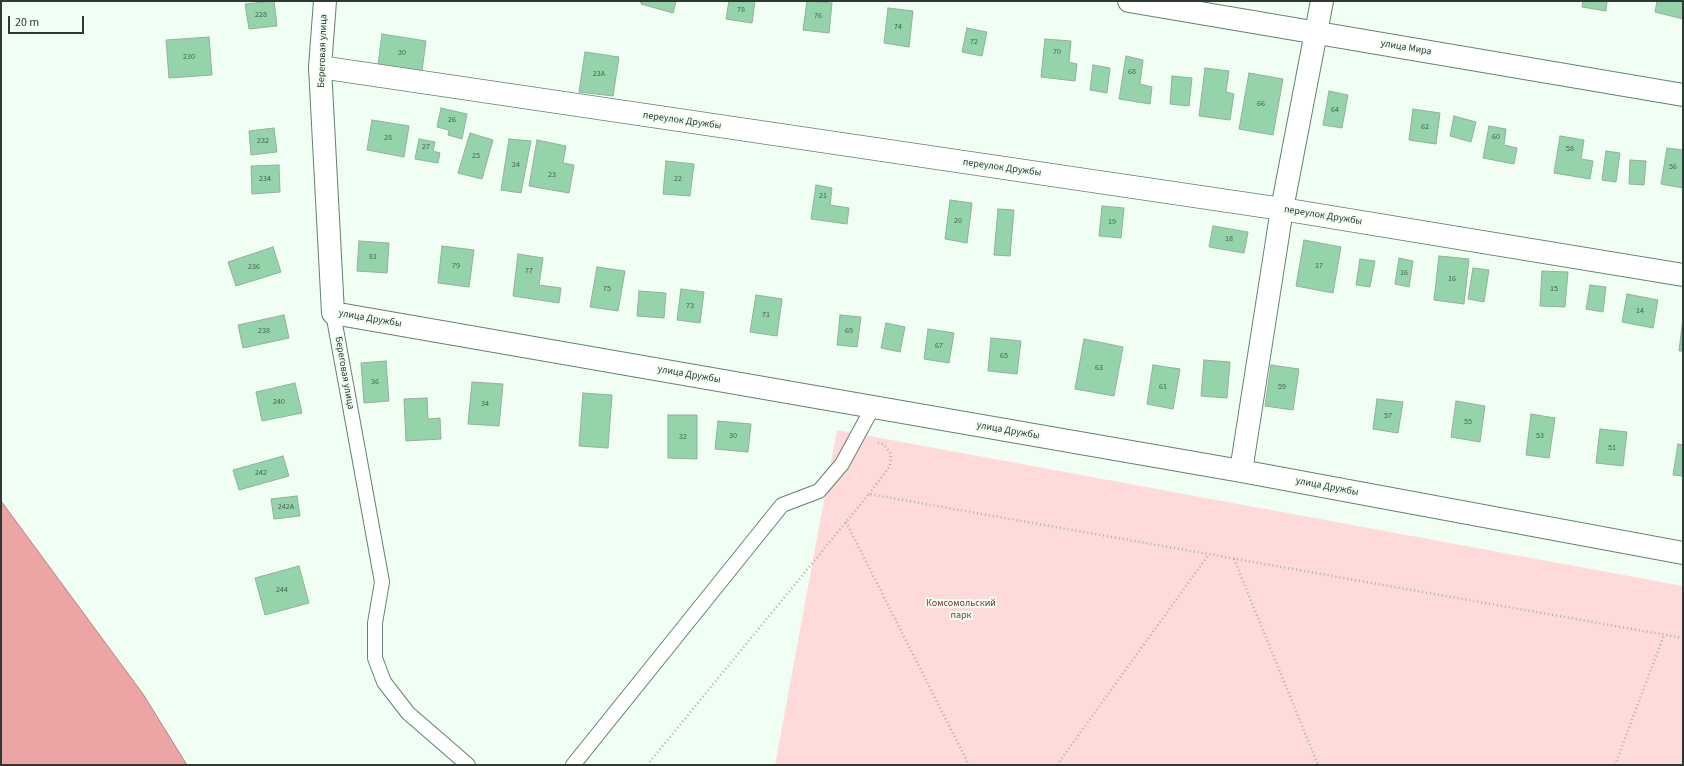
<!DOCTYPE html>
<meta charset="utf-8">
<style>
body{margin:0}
#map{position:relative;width:1684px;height:766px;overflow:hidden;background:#f0fef4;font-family:"Source Sans 3",sans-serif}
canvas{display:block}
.frame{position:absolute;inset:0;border:2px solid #2c3a31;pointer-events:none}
.scale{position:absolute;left:8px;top:16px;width:76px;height:18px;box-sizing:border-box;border:2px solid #2c3a31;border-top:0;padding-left:5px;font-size:12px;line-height:14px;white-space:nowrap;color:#2c3a31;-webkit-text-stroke:3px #f0fef4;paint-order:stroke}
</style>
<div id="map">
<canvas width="1684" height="766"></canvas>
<div class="frame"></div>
<div class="scale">20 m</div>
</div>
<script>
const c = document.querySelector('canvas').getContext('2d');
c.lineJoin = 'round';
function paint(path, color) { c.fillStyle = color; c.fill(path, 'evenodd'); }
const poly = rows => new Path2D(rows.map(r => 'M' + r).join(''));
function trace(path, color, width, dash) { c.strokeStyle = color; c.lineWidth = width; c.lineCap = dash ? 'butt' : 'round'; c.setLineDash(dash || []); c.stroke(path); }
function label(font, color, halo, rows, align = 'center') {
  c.font = font + ' "Source Sans 3",sans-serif'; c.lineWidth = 4; c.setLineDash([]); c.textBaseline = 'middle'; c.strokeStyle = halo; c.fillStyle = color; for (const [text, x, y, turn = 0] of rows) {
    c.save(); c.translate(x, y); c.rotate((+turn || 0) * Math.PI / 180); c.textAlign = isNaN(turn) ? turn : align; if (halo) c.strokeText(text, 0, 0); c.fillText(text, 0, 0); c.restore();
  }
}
paint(poly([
 [837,430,1683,586,1683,765,775,765]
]), '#fedbda');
const water = poly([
 [1,501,143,694,187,765,1,765,1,501]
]);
paint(water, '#eca4a4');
trace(water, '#b28482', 1);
const building = poly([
 [274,1,277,26,249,29,245,4,274,1],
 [641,1,676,1,673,13,641,4,641,1],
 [729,1,755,1,752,23,726,19,729,1],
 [807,1,832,3,829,33,803,30,807,1],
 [1583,1,1607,1,1606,11,1582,7,1583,1],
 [1657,1,1682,1,1683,19,1655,12,1657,1],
 [888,8,913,11,909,47,884,43,888,8],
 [967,28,987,32,982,56,962,52,967,28],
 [382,34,426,41,422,71,378,65,382,34],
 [209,37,212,75,169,78,166,40,209,37],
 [1045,39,1071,41,1069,62,1077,64,1075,81,1041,77,1045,39],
 [585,52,619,57,613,96,579,92,585,52],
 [1126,56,1143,60,1140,84,1152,87,1150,104,1119,99,1126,56],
 [1093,65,1110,68,1107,93,1090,90,1093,65],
 [1205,68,1229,71,1226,92,1234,94,1230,120,1199,116,1205,68],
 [1249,73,1283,79,1273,135,1239,129,1249,73],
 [1172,76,1192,78,1189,106,1170,104,1172,76],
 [1329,91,1348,95,1342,128,1323,125,1329,91],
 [441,108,467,114,462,139,448,135,449,130,437,127,441,108],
 [1413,109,1440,113,1436,144,1409,140,1413,109],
 [1454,116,1476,122,1471,142,1450,136,1454,116],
 [372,120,409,126,404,157,367,150,372,120],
 [1489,126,1506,129,1504,145,1517,148,1514,164,1483,158,1489,126],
 [274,128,277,152,251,155,249,131,274,128],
 [470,133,493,140,482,179,458,173,470,133],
 [1560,136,1584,140,1581,159,1593,161,1590,179,1554,173,1560,136],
 [419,139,435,142,433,151,440,153,438,163,415,159,419,139],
 [509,139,531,141,521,193,501,190,509,139],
 [537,140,566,146,563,163,574,165,569,193,529,186,537,140],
 [1667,148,1683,150,1683,188,1661,184,1667,148],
 [1606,151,1620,153,1616,182,1602,180,1606,151],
 [1630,160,1646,161,1644,185,1629,184,1630,160],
 [666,161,694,164,690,196,663,194,666,161],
 [279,165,280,192,252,194,251,166,279,165],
 [816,185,832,188,830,205,849,208,847,224,811,219,816,185],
 [950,200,972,203,967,243,945,239,950,200],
 [1102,206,1124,208,1121,238,1099,236,1102,206],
 [998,209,1014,210,1010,256,994,255,998,209],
 [1213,226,1248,232,1244,253,1209,247,1213,226],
 [1304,240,1341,247,1333,293,1296,286,1304,240],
 [359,241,389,243,387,273,357,271,359,241],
 [442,246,474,250,469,287,438,283,442,246],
 [273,247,281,272,236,286,228,262,273,247],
 [518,254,543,258,539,285,561,288,559,303,513,296,518,254],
 [1439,256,1469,259,1464,304,1434,300,1439,256],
 [1399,258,1413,261,1409,287,1395,284,1399,258],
 [1360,259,1375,261,1370,287,1356,285,1360,259],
 [597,267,625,271,618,311,590,307,597,267],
 [1473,268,1489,270,1484,302,1468,299,1473,268],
 [1542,271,1568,272,1565,307,1540,306,1542,271],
 [1590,285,1606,287,1603,312,1586,309,1590,285],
 [681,289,704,292,700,323,677,320,681,289],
 [639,291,666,293,664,318,637,316,639,291],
 [1627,294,1658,300,1653,328,1622,322,1627,294],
 [756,295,782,299,777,336,750,332,756,295],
 [284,315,289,338,243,348,238,325,284,315],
 [840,315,861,317,857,347,837,345,840,315],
 [1683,318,1683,351,1679,351,1683,318],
 [886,323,905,327,900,352,881,348,886,323],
 [928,329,954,333,949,363,924,359,928,329],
 [991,338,1021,341,1017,374,988,371,991,338],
 [1084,339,1123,347,1114,396,1075,389,1084,339],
 [1204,360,1230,362,1227,398,1201,396,1204,360],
 [386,361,389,401,364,403,361,363,386,361],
 [1153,365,1180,369,1173,409,1147,404,1153,365],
 [1271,365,1299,369,1293,410,1265,406,1271,365],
 [472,382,503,384,499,426,468,424,472,382],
 [295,383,302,413,262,421,256,392,295,383],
 [583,393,612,395,608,448,579,446,583,393],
 [427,398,428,419,440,418,441,439,406,441,404,399,427,398],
 [1377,399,1403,402,1398,433,1373,429,1377,399],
 [1456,401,1485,406,1480,442,1451,437,1456,401],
 [1531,414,1555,418,1549,458,1526,455,1531,414],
 [668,415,697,415,697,459,668,458,668,415],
 [718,421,751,424,748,452,715,449,718,421],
 [1600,429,1627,432,1623,466,1596,463,1600,429],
 [1678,444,1683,445,1683,476,1673,475,1678,444],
 [283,456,289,476,239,490,233,470,283,456],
 [297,496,300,516,274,519,271,499,297,496],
 [299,566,309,603,265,615,255,578,299,566]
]);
paint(building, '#95d4ab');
trace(building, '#90b19b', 1);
const lane = poly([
 [333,313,382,582,375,623,375,658,384,682,408,713,468,765],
 [573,765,782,505,819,491,842,464,873,407]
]);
const street = poly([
 [325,1,320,67,333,313,1241,471,1683,553],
 [1129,1,1683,95],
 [320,67,1282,209,1683,275],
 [1241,471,1282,209,1322,1]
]);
trace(lane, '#63836e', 16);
trace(street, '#63836e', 24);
trace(poly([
 [869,494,890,466,891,454,883,444,876,442],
 [846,522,969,765],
 [1234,559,1318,765],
 [647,765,869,494,1683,638],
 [1057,765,1209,554],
 [1615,765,1664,635]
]), '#a6b4ab', 2.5, [1, 3]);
trace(lane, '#fff', 14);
trace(street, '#fff', 22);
label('8px', '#466050', null, [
 ["78",741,10],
 ["228",261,15],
 ["76",818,16],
 ["74",898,27],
 ["72",974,42],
 ["70",1057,52],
 ["30",402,53],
 ["230",189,57],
 ["68",1132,72],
 ["23А",599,74],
 ["66",1261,104],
 ["64",1335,110],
 ["26",452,120],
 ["62",1425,127],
 ["60",1496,137],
 ["28",388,138],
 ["232",263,141],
 ["27",426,147],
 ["58",1570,149],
 ["25",476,156],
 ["24",516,165],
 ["56",1673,167],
 ["23",552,175],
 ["234",265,179],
 ["22",678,179],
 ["21",823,196],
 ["20",958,221],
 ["19",1112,222],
 ["18",1229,239],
 ["81",373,257],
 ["79",456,266],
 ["17",1319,266],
 ["236",254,267],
 ["77",529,271],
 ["16",1404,273],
 ["16",1452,279],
 ["75",607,289],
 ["15",1554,289],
 ["73",690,306],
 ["14",1640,311],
 ["71",766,315],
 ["238",264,331],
 ["69",849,331],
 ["67",939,346],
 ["65",1004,356],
 ["63",1099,368],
 ["36",375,382],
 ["61",1163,387],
 ["59",1282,387],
 ["240",279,402],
 ["34",485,404],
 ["57",1388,416],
 ["55",1468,422],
 ["30",733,436],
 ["53",1540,436],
 ["32",683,437],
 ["51",1612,448],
 ["242",261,473],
 ["242А",286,507],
 ["244",282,590]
]);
label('10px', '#2c3a31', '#f0fef4', [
 ["улица Мира",1406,48,10],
 ["Береговая улица",323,51,-88],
 ["переулок Дружбы",682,121,8],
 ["переулок Дружбы",1002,168,8],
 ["переулок Дружбы",1323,216,9],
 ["улица Дружбы",370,319,10],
 ["Береговая улица",344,373,80],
 ["улица Дружбы",689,375,10],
 ["улица Дружбы",1008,431,10],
 ["улица Дружбы",1327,487,11]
]);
label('10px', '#873338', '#f0fef4', [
 ["Комсомольский",961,604],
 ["парк",961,616]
]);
</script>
